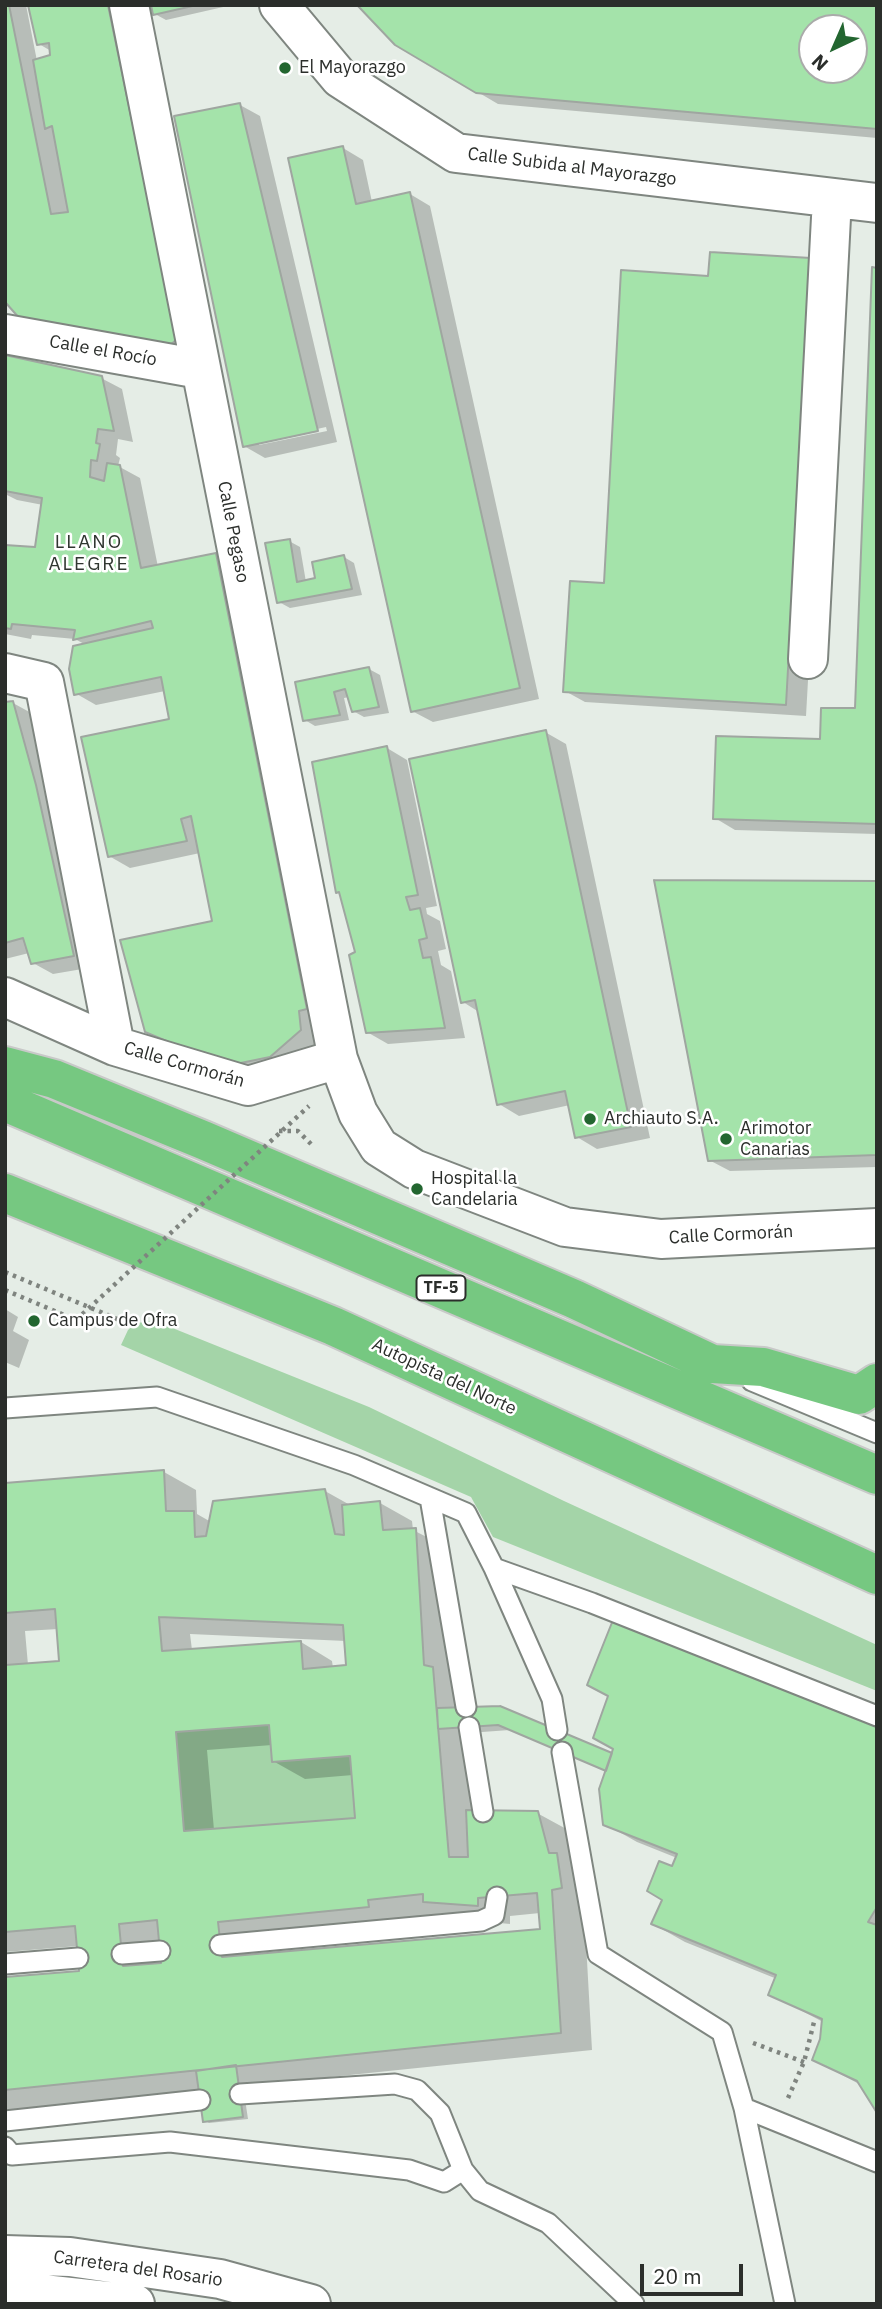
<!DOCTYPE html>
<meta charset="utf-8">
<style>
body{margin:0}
#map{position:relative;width:882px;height:2309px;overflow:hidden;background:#e5ede6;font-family:"IBM Plex Sans",sans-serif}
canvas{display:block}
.frame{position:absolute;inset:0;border:7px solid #2b2e2b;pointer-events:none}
.north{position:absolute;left:798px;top:14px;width:70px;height:70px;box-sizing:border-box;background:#fff;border:2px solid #aaabaa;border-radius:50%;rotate:224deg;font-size:19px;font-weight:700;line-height:28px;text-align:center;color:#2b2e2b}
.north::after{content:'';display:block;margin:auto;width:24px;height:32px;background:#236630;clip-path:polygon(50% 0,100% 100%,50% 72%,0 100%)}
.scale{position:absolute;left:640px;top:2264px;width:103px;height:32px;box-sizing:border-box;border:4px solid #2b2e2b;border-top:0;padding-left:9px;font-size:21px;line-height:24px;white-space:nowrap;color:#2b2e2b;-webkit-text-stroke:5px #fff;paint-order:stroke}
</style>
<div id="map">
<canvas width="882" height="2309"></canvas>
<div class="frame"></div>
<div class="north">N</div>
<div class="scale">20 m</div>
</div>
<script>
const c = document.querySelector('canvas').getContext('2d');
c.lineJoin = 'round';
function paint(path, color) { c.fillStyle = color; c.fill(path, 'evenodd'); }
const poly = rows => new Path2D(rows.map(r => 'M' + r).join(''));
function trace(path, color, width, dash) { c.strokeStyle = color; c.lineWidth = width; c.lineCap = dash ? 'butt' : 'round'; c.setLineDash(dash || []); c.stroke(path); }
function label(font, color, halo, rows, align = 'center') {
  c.font = font + ' "IBM Plex Sans",sans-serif'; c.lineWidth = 5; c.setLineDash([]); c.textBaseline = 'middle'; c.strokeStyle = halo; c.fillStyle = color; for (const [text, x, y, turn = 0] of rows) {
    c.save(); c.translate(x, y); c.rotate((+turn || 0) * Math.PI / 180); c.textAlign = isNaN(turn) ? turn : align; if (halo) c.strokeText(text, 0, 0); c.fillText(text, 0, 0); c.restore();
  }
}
paint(poly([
 [155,1321,369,1407,564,1501,877,1645,877,1691,493,1537,471,1497,121,1345,128,1330,136,1323],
 [269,1725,272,1762,350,1756,355,1818,184,1831,176,1732]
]), '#a4d4a8');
paint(poly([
 [5,5,26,5,37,61,51,57,51,51,39,44,30,5,125,5,196,351,7,302],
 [153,5,232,5,166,20,155,14],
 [877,5,877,138,498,104,396,44],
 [812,28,854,28,854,70,812,70],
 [240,105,260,116,337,442,265,458,244,446],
 [326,427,327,431,259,445,259,442],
 [343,148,363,160,372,202,410,194,430,206,539,699,433,722,412,711],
 [877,270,877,834,735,830,715,818,822,741,856,710],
 [831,271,806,716,585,702,565,691,606,585,710,277],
 [101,378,122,389,133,442,118,439,116,455,120,458,118,466,140,478,158,567,215,555,236,566,320,1042,291,1068,247,1076,147,1030,214,922,200,853,130,868,109,856,171,720,165,691,96,705,75,693,86,645,75,639,32,635,31,639,5,634,5,546,36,548,43,505,17,500,5,494,5,452],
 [289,541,300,547,306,582,317,579,344,557,354,563,362,595,290,608,279,602],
 [369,669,380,675,389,713,364,717,353,711,349,697,344,698,349,720,315,726,305,720,297,683],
 [13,703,33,714,94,967,53,974,33,963,29,953,5,959,5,704],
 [545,732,566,744,650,1138,597,1149,577,1137,570,1105,519,1116,499,1104,479,1012,463,1002],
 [387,748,407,760,437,906,426,908,427,914,440,921,446,949,438,951,441,965,451,971,465,1038,388,1044,367,1032,357,953,341,894,337,892],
 [877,883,877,1167,730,1171,709,1160],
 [5,1309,18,1317,13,1331,29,1340,19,1368,5,1362],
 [164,1472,196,1490,197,1514,211,1522,325,1491,350,1505,380,1503,412,1521,413,1530,448,1548,466,1709,613,1755,877,1726,877,2111,861,2085,814,2060,822,2040,823,2022,770,1994,777,1979,685,1942,653,1924,677,1858,637,1842,605,1824,607,1772,510,1730,468,1733,475,1812,537,1813,570,1831,584,1907,592,2050,243,2086,248,2119,209,2123,204,2120,201,2090,5,2110,5,1979,81,1972,78,1946,5,1952,5,1485],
 [58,1629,61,1662,28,1665,25,1631],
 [190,1634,346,1641,348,1667,333,1668,332,1661,301,1642,192,1650],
 [272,1745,273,1761,305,1779,353,1775,357,1819,214,1830,207,1750],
 [446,1913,457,1919,510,1924,510,1916,540,1913,542,1930,251,1956,249,1939,400,1924,399,1918],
 [161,1940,163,1965,153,1966,151,1941]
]), '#0003');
const building = poly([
 [5,5,9,5,51,214,68,212,52,126,45,129,33,60,50,55,49,43,37,45,28,5,108,5,177,339,167,348,20,319,6,303,5,5],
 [151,5,197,5,153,15,151,5],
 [357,5,877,5,877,129,476,93,395,45,357,5],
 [812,28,854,28,854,70,812,70,812,28],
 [240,103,318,431,243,447,174,116,240,103],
 [343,146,356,204,410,192,520,688,411,712,288,158,343,146],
 [710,252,811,258,786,705,563,692,570,581,604,583,621,270,708,276,710,252],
 [872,267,877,268,877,824,713,819,716,736,820,739,821,708,855,708,872,267],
 [5,355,102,376,114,431,98,429,96,443,100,444,97,461,91,460,90,477,104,481,107,463,120,465,141,568,216,553,307,1009,299,1011,301,1030,270,1057,226,1066,145,1032,120,940,212,921,191,816,181,819,187,841,108,857,81,737,169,719,161,677,74,695,69,669,73,646,153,628,151,621,73,640,75,630,12,624,11,629,5,628,5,545,35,547,42,498,5,491,5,355],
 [290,539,297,582,315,578,312,562,344,555,352,589,277,603,265,543,290,539],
 [369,667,379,707,352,712,345,689,334,692,340,715,303,721,295,682,369,667],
 [13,701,36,785,74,956,31,964,23,938,5,943,5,702,13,701],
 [546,730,631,1127,575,1138,565,1091,497,1105,475,1000,461,1003,409,759,546,730],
 [387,746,418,895,406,897,410,910,420,908,427,938,419,940,423,958,431,957,445,1028,366,1033,349,955,355,952,339,892,336,893,312,762,387,746],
 [654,880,877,881,877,1155,708,1161,654,880],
 [164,1470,166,1511,194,1511,195,1537,206,1536,213,1501,325,1489,335,1534,344,1535,342,1505,380,1501,383,1530,416,1528,424,1665,433,1667,449,1857,468,1857,466,1810,538,1811,549,1853,557,1853,562,1888,552,1890,561,2033,5,2090,5,1977,79,1971,75,1926,5,1932,5,1665,59,1661,55,1609,5,1613,5,1483,164,1470],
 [159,1617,343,1625,346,1665,303,1669,301,1641,162,1651,159,1617],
 [269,1725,272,1762,350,1756,355,1818,184,1831,176,1732,269,1725],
 [537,1893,540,1929,222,1957,218,1922,369,1907,368,1900,423,1894,423,1902,478,1906,478,1898,537,1893],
 [157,1920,161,1963,123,1966,119,1924,157,1920],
 [613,1620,877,1724,877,1907,868,1922,877,1925,877,2113,857,2081,812,2060,820,2039,822,2019,768,1995,776,1975,651,1924,662,1900,647,1891,659,1861,672,1866,677,1854,603,1825,599,1789,613,1749,593,1738,608,1696,587,1685,613,1620],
 [500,1706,612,1753,606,1771,498,1725,438,1729,437,1708,500,1706],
 [236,2065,243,2117,203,2122,196,2071,236,2065]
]);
paint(building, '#a4e3aa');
trace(building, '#9fa6a0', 2);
const lane = poly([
 [752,1381,877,1433],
 [5,1408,157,1397,354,1465,466,1513,494,1568,552,1699,557,1730],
 [430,1498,466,1707],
 [494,1568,592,1603,877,1716],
 [469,1727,483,1812],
 [562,1752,598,1954,722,2032,744,2108,785,2304],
 [220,1945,481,1921,494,1915,497,1897],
 [122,1954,160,1951],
 [5,1964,78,1958],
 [240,2094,395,2084,417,2090,440,2113,463,2170,480,2191,548,2223,634,2304],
 [744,2108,877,2162],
 [5,2121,200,2100],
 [5,2147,12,2155,170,2142,409,2170,444,2182,463,2170]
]);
const street = poly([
 [129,5,338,1059,358,1113,379,1147,414,1169,565,1227,661,1239,877,1228],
 [279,5,340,78,456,153,877,203],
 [5,334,200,369],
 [808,659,832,198],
 [5,673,44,682,115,1046],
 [5,997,115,1046,248,1086,338,1059]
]);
const secondary = poly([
 [5,2255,70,2257,220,2279,311,2304],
 [5,2290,135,2304]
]);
const highway = poly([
 [5,1066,54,1079,203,1140,574,1299,712,1364,763,1367,859,1395,877,1383],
 [5,1102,877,1475],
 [5,1193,333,1326,877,1575]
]);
trace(lane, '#7f8680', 23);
trace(street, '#7f8680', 42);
trace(secondary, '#7f8680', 42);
trace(highway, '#c8c9c8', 42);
trace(poly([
 [279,1131,298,1131,311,1144],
 [5,1272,122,1321],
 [5,1290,76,1320],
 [753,2043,804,2062],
 [788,2098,804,2062,815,2018]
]), '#7f847f', 4.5, [3.5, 5]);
trace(lane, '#fff', 19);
trace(street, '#fff', 38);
trace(secondary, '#fff', 38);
trace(highway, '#76c881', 38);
trace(poly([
 [76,1320,309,1106]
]), '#7f847f', 4.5, [3.5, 5]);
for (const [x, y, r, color] of [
 [285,68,7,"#236630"],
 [590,1119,7,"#236630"],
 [726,1139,7,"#236630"],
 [417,1189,7,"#236630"],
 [34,1321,7,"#236630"]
]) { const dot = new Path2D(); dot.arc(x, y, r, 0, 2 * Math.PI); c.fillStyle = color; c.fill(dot); trace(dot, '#fff', 2.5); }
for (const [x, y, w] of [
 [441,1288,49]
]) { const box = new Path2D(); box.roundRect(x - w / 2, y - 12.5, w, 25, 5); c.fillStyle = '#fff'; c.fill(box); trace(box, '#2b2e2b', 2); }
label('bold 16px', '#2b2e2b', null, [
 ["TF-5",441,1288]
]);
label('18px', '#2b2e2b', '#fff', [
 ["El Mayorazgo",299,68],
 ["Archiauto S.A.",604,1119],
 ["Arimotor",740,1129],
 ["Canarias",740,1150],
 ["Hospital la",431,1179],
 ["Candelaria",431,1200],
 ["Campus de Ofra",48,1321]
], 'left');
label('18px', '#2b2e2b', '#fff', [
 ["Calle Subida al Mayorazgo",572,167,7],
 ["Calle el Rocío",103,351,10],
 ["Calle Pegaso",233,532,79],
 ["Calle Cormorán",184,1065,16],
 ["Calle Cormorán",731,1235,-3],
 ["Autopista del Norte",444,1377,25],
 ["Carretera del Rosario",138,2269,8]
]);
c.letterSpacing = '2px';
label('19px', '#303630', '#fff', [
 ["LLANO",89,543],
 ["ALEGRE",89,565]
]);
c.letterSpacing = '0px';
</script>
